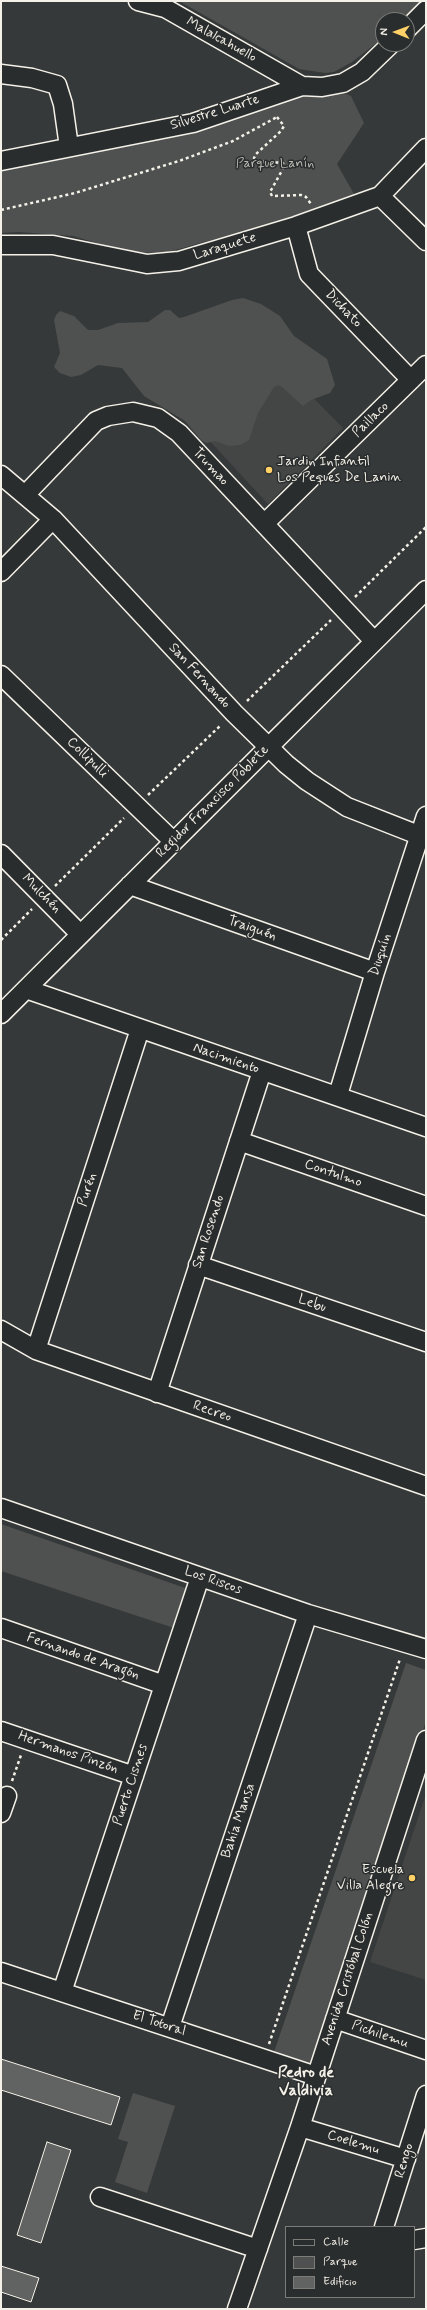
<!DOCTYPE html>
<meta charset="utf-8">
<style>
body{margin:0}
#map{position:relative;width:427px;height:2310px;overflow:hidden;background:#363939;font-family:Mynerve,sans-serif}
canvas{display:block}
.frame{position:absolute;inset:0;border:2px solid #f4f1e8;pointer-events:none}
.legend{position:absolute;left:285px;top:2226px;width:130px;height:72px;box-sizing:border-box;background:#2a2d2e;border:1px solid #7b7b78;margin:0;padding:5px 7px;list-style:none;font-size:12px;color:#f4f1e8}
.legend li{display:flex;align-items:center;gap:8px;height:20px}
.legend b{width:20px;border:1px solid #7b7b78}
.north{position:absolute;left:375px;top:12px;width:40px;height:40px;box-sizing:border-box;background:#2a2d2e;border:1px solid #7b7b78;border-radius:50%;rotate:271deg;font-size:11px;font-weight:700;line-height:16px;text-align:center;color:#f4f1e8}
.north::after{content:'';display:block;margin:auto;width:14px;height:18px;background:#ffd166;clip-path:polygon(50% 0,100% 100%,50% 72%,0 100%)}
</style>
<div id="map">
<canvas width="427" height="2310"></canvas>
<div class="frame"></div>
<ul class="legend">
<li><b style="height:5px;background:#2a2d2e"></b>Calle</li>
<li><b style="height:11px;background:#4e514f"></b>Parque</li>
<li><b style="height:11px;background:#616362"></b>Edificio</li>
</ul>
<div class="north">N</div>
</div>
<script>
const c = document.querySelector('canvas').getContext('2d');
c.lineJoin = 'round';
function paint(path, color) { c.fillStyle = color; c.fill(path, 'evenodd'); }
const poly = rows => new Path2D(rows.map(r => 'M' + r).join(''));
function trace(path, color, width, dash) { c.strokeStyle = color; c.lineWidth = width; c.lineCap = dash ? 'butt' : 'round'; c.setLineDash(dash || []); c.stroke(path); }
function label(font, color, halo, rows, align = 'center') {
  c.font = font + ' Mynerve,sans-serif'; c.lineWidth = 3; c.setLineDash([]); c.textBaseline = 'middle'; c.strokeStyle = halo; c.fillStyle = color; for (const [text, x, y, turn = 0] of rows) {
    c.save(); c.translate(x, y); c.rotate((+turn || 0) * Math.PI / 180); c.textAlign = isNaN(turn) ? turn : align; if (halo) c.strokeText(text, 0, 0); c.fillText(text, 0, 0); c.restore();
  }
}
paint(poly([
 [286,370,343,428,268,504,205,436],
 [426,1794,426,1980,370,1962]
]), '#434645');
paint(poly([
 [179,1,420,1,401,20,383,20,383,38,352,62,334,72,325,73,299,69],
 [347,94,351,96,364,123,337,164,354,194,293,218,168,252,138,253,120,250,73,236,19,232,1,233,1,168,297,95],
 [243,298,261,304,280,316,294,336,327,359,335,385,330,393,311,400,303,406,282,387,278,385,274,387,258,413,249,440,240,445,229,446,215,441,206,443,201,440,185,421,144,396,122,368,98,365,81,375,71,377,60,373,54,367,60,353,54,320,56,315,60,311,74,316,88,330,98,330,118,323,148,322,165,310,170,310,179,318,184,317,232,300],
 [1,1524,191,1590,177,1629,1,1571],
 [406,1663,426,1670,426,1721,311,2068,273,2055],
 [133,2093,175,2106,147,2193,115,2182,128,2142,118,2139]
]), '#4e514f');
const building = poly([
 [1,2059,120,2097,111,2125,1,2090,1,2059],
 [47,2142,71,2150,41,2243,17,2235,47,2142],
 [1,2266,39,2278,31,2302,1,2292,1,2266]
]);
paint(building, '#616362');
trace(building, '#f4f1e8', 1);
const minor = poly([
 [138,1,165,8,302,86],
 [407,29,426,10],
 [1,74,32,78,57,85,63,104,69,147],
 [1,161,193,123,302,86,322,87,343,83,362,72,391,44],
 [380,196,426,241],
 [296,226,309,274,411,380],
 [1,245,53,245,147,264,179,261,296,226,380,196,426,148],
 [1,475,53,519,234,713,286,764,307,781,347,807,426,838],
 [25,495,96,421,108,416,133,412,158,418,179,433,374,641],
 [264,524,426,365],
 [1,572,53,519],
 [1,675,173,841],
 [1,854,80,934],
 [130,885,375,972],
 [26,989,426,1127],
 [1,1014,426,590],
 [338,1095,375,972,426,816],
 [239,1141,426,1206],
 [198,1265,426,1342],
 [1,1330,36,1350,426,1486],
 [36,1350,140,1029],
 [157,1393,262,1071],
 [1,1508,308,1614,426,1649],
 [1,1628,164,1685],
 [1,1731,134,1776],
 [1,1813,7,1796],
 [1,1972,316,2076],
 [62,1992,200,1577],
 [335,2019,426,2050],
 [170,2027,308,1614],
 [300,2127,406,2159],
 [100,2197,258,2249],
 [384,2227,426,2095],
 [414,2240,426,2238],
 [237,2309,300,2127,426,1740]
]);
trace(minor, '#f4f1e8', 21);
trace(poly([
 [277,117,284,126,281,131,256,154,254,158,258,161,283,163,284,167,270,192,272,196,301,195,306,197,311,204],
 [1,210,75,193,179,161,233,141,277,117],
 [355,597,426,527],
 [247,701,331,620],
 [148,795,221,725],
 [55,886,124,818],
 [1,940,32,909],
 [12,1781,21,1755],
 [269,2044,400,1659]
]), '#f4f1e8', 2.5, [3, 3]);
trace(minor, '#2a2d2e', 18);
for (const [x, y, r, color] of [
 [269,470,4,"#ffd166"],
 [412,1878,4,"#ffd166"]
]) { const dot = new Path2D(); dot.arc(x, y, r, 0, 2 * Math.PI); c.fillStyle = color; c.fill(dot); trace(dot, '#2a2d2e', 1.5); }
label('14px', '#f4f1e8', '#2a2d2e', [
 ["Malalcahuello",221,40,29],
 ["Silvestre Luarte",215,113,-17],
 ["Laraquete",225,247,-17],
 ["Dichato",343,309,46],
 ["Paillaco",371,420,-44],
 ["Trumao",210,467,47],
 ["San Fernando",199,676,47],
 ["Collipulli",87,758,44],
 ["Regidor Francisco Poblete",213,802,-45],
 ["Mulchén",41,894,45],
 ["Traiguén",252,929,19],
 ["Diuquín",381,955,-72],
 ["Nacimiento",226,1059,19],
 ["Contulmo",333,1174,19],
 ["Purén",88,1190,-72],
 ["San Rosendo",209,1232,-72],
 ["Lebu",312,1304,19],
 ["Recreo",212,1412,19],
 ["Los Riscos",213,1581,19],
 ["Fernando de Aragón",83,1657,19],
 ["Hermanos Pinzón",68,1753,19],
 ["Puerto Cisnes",131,1785,-72],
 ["Bahía Mansa",239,1821,-71],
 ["Avenida Cristóbal Colón",348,1979,-72],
 ["El Totoral",159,2024,18],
 ["Pichilemu",380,2035,19],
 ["Coelemu",353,2143,17],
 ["Rengo",405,2161,-73]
]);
label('14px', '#bab9b2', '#2a2d2e', [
 ["Parque Lanín",275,164]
]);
label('14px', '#f4f1e8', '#2a2d2e', [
 ["Jardin Infantil",277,462],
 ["Los Peques De Lanin",277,478],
 ["Escuela",404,1870,"right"],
 ["Villa Alegre",404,1886,"right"]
], 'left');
label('bold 16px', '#f4f1e8', '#2a2d2e', [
 ["Pedro de",306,2074],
 ["Valdivia",306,2092]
]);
</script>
